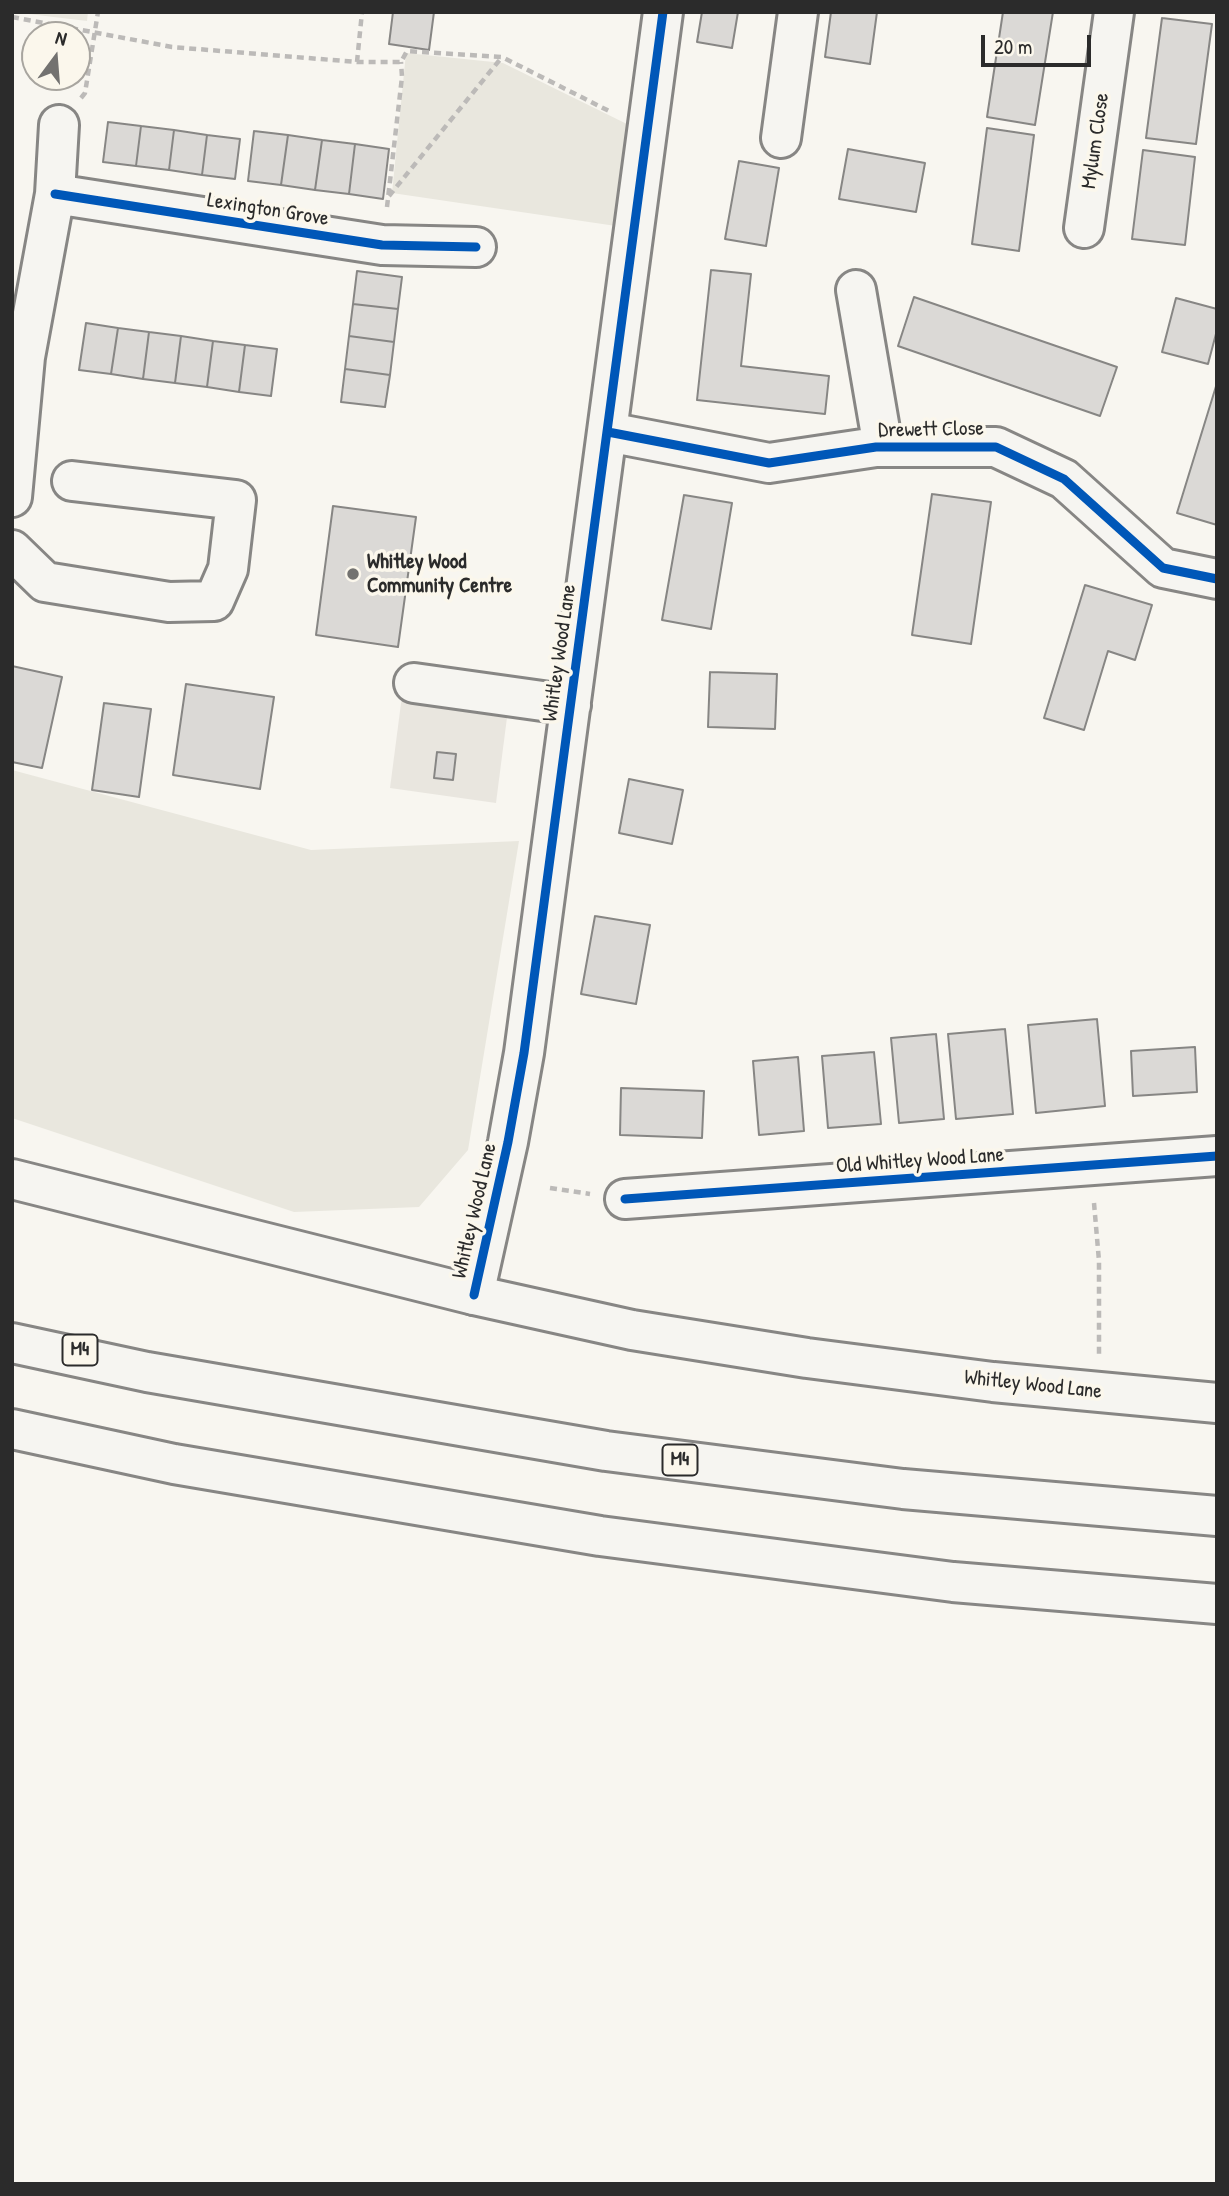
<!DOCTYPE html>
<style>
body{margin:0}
#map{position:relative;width:1229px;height:2196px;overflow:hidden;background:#f8f6f0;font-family:"Patrick Hand",sans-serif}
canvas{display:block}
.frame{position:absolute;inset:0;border:14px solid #2b2b2b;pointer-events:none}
.north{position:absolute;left:21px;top:21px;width:70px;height:70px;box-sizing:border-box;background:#fbf7ec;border:2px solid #a8a59f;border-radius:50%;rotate:16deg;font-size:19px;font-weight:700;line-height:28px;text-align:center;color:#2b2b2b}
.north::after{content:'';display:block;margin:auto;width:24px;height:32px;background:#737270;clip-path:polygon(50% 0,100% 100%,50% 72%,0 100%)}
.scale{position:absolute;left:981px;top:35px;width:110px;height:32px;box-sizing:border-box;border:4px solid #2b2b2b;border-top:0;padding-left:9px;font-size:21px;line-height:24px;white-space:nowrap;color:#2b2b2b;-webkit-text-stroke:5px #fbf7ec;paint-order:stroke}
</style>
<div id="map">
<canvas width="1229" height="2196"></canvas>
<div class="frame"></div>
<div class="north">N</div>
<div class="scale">20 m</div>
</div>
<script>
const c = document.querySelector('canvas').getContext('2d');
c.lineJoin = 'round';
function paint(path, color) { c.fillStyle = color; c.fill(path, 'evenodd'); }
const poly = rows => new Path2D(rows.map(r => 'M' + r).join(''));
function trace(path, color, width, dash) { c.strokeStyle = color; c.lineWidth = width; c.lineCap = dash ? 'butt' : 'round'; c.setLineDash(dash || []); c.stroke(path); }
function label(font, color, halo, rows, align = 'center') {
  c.font = font + ' "Patrick Hand",sans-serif'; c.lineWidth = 7; c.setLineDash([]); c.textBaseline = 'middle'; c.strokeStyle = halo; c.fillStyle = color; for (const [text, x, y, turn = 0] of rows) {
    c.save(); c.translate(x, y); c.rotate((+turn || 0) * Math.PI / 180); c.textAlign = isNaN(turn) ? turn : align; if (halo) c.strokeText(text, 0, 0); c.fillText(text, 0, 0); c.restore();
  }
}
paint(poly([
 [403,688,509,702,496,803,390,788]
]), '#e9e6df');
paint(poly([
 [12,12,88,12,87,21],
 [406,53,503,63,633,127,616,226,392,193],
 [12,770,311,850,519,841,468,1150,419,1207,294,1212,12,1118]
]), '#e9e7de');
const building = poly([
 [393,12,434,12,429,50,389,44,393,12],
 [702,12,738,12,732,48,697,42,702,12],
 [831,12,877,12,870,64,825,57,831,12],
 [1003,12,1053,12,1035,125,987,117,1003,12],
 [1162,18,1212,24,1196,144,1146,138,1162,18],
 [108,122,141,126,136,166,103,162,108,122],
 [141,126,174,130,169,170,136,166,141,126],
 [987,128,1034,135,1019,251,972,244,987,128],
 [174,130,207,135,202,175,169,170,174,130],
 [254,131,288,135,281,185,248,181,254,131],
 [207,135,240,139,235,179,202,175,207,135],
 [288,135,322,140,315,190,281,185,288,135],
 [322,140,355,144,349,194,315,190,322,140],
 [355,144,389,149,383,199,349,194,355,144],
 [848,149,925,163,916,212,839,199,848,149],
 [1143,150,1195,157,1185,245,1132,239,1143,150],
 [739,161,779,168,766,246,725,239,739,161],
 [711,270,751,274,741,366,829,376,825,414,697,400,711,270],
 [357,271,402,277,398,309,353,304,357,271],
 [914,297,1117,367,1100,416,898,346,914,297],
 [1176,298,1217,309,1217,330,1208,364,1162,352,1176,298],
 [353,304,398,309,394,342,349,336,353,304],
 [86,323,118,328,111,374,79,370,86,323],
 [118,328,149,332,143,379,111,374,118,328],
 [149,332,181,336,175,383,143,379,149,332],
 [181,336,213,341,207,387,175,383,181,336],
 [349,336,394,342,390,375,345,369,349,336],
 [213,341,245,345,239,392,207,387,213,341],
 [245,345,277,349,271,396,239,392,245,345],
 [345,369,390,375,385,407,341,402,345,369],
 [1217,383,1217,525,1177,513,1217,383],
 [932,494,991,502,971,644,912,635,932,494],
 [684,495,732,503,711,629,662,620,684,495],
 [333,506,416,517,398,647,316,635,333,506],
 [1085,585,1152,605,1135,660,1108,651,1084,730,1044,718,1085,585],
 [12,666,62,677,42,768,12,762,12,666],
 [710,672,777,674,775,729,708,727,710,672],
 [186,684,274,697,260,789,173,775,186,684],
 [104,703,151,709,139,797,92,790,104,703],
 [437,752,456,754,453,780,434,778,437,752],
 [629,779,683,790,672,844,619,833,629,779],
 [595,916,650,925,636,1004,581,994,595,916],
 [1097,1019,1105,1106,1036,1113,1028,1025,1097,1019],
 [1005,1029,1013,1114,956,1119,948,1034,1005,1029],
 [936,1034,944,1119,899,1123,891,1038,936,1034],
 [1195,1047,1197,1092,1133,1096,1131,1051,1195,1047],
 [874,1052,881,1124,828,1128,822,1056,874,1052],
 [798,1057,804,1131,759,1135,753,1061,798,1057],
 [621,1088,704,1091,702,1138,620,1135,621,1088]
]);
paint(building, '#dbd9d6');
trace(building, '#878684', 2);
const minor = poly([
 [781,138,798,12],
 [55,194,382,245,476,247],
 [1084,228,1114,12],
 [856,290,883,447],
 [12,355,25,357,55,194,59,125],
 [608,432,769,463,876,447,996,447,1064,479,1163,568,1217,579],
 [12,497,25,357],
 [12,550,45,582,169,602,214,601,228,569,236,500,72,481],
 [414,683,571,705],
 [625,1199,1217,1156],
 [474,1295,508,1142,524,1053,663,12]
]);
const major = poly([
 [12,1179,474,1295,632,1330,807,1358,993,1382,1217,1403]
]);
const highway = poly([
 [12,1343,147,1372,606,1451,903,1489,1217,1516],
 [12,1429,174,1464,600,1536,953,1582,1217,1604]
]);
trace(minor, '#878684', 44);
trace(major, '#878684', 44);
trace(highway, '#878684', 44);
trace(poly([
 [12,17,172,47,357,62,401,62,407,51,502,57,611,112],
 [357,62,362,12],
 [81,98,85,93,98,12],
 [389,196,502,57],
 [387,207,402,77,401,62],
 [550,1188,590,1194],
 [1094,1203,1099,1261,1099,1355]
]), '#bcbab8', 4.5, [7, 5]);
trace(minor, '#f6f5f1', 38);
trace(major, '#f6f5f1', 38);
trace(highway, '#f6f5f1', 38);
trace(poly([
 [55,194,382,245,476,247],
 [608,432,769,463,876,447,996,447,1064,479,1163,568,1217,579],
 [625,1199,1217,1156],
 [474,1295,508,1142,524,1053,663,12]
]), '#0057b8', 9);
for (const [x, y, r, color] of [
 [353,574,7,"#737270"]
]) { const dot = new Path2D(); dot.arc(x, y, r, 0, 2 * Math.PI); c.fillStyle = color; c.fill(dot); trace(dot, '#fbf7ec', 2.5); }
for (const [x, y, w] of [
 [80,1350,35],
 [680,1460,35]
]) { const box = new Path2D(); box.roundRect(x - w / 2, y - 15.5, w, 31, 5); c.fillStyle = '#fbf7ec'; c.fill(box); trace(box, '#2b2b2b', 2); }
label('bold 19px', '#2b2b2b', null, [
 ["M4",80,1350],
 ["M4",680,1460]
]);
label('21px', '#2b2b2b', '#fbf7ec', [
 ["Mylum Close",1096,141,-82],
 ["Lexington Grove",268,210,9],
 ["Drewett Close",931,430,-1],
 ["Whitley Wood Lane",560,653,-82],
 ["Old Whitley Wood Lane",920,1161,-4],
 ["Whitley Wood Lane",475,1211,-77],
 ["Whitley Wood Lane",1033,1385,6]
]);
label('bold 21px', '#2b2b2b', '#fbf7ec', [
 ["Whitley Wood",367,562],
 ["Community Centre",367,586]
], 'left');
</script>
